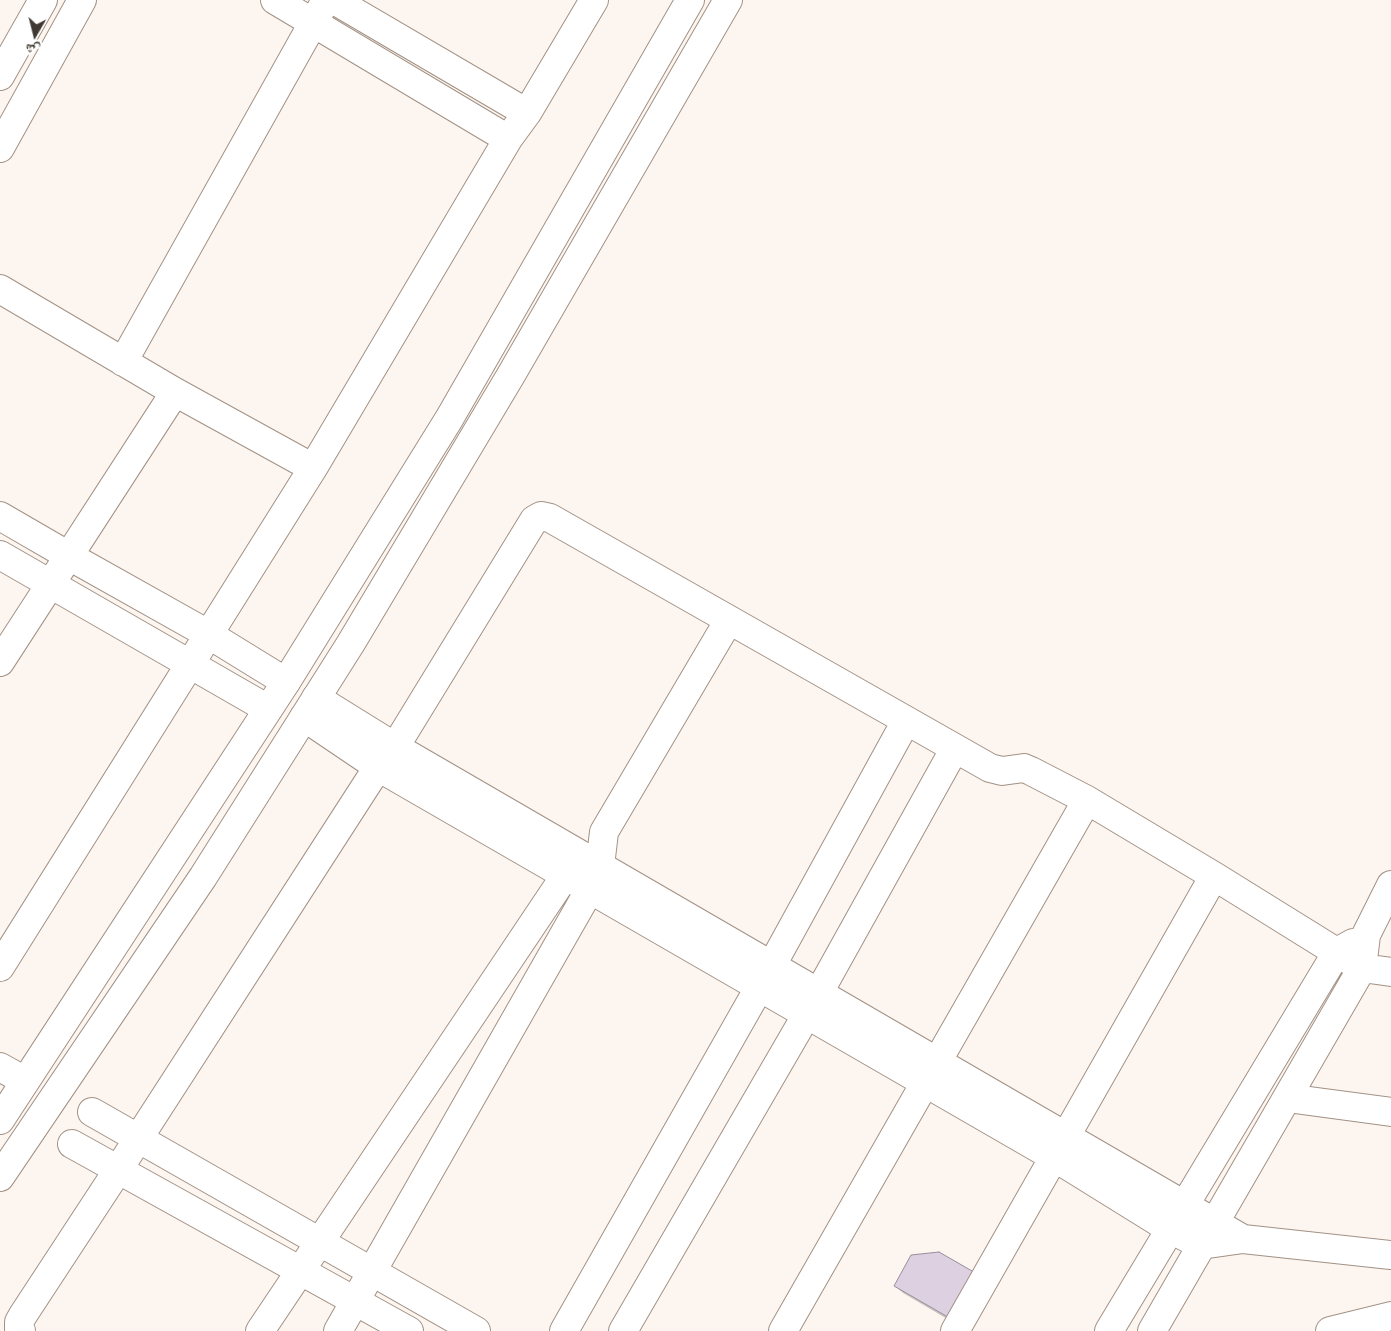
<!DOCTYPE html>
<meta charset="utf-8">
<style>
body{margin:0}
#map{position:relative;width:1391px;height:1331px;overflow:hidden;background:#fdf6f0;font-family:Lora,"Noto Naskh Arabic",serif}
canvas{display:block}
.north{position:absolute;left:10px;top:10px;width:50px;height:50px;-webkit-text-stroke:4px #fff;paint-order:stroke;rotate:188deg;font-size:14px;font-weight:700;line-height:20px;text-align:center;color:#403933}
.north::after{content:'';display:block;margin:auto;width:18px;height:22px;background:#403933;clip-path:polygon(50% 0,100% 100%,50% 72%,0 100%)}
</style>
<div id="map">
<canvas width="1391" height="1331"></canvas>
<div class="north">ش</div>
</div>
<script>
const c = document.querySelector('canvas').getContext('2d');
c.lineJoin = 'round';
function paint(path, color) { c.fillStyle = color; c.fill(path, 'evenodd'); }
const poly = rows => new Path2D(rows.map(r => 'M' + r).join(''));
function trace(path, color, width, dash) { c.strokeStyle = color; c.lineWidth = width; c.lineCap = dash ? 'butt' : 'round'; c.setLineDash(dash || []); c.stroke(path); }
paint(poly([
 [978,1276,961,1327,903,1293,895,1286]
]), '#0003');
const building = poly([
 [939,1252,979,1275,953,1320,894,1286,911,1255,939,1252]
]);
paint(building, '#ddd0e0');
trace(building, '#998c9c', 1);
const minor = poly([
 [275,0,508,139],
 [334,0,527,113],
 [0,76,43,0],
 [0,148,82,0],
 [0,289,175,392,313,468],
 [123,362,326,0],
 [0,516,69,556,208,634,286,682],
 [0,555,268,709],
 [0,662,175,392],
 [316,698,395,747,1243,1239],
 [304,717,378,767,1054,1157,1170,1229,1201,1245,1243,1239,1391,1255],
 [0,967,313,468,508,139,527,113,594,0],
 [0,1067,25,1081],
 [1287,1098,1391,1112],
 [92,1112,476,1331],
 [72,1144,409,1331],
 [21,1331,19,1329,19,1322,23,1315,118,1170,378,767,395,747,534,520,541,516,550,518,990,768,1002,771,1024,768,1031,771,1087,800,1214,876,1362,968,1391,972],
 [260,1331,575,861],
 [338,1331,590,889,600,866,604,832,729,620],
 [564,1331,772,965,906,721],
 [623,1331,807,1014,955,748],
 [783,1331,1087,800],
 [955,1331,1214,876],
 [1109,1331,1337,952,1353,943],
 [1152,1331,1362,968,1366,935,1391,885],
 [1330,1331,1391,1316]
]);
const major = poly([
 [0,1120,286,682,449,419,690,0],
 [0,1177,203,877,351,643,511,375,728,0]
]);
trace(minor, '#a29185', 30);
trace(major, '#a29185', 30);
trace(minor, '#fff', 28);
trace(major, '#fff', 28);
</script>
